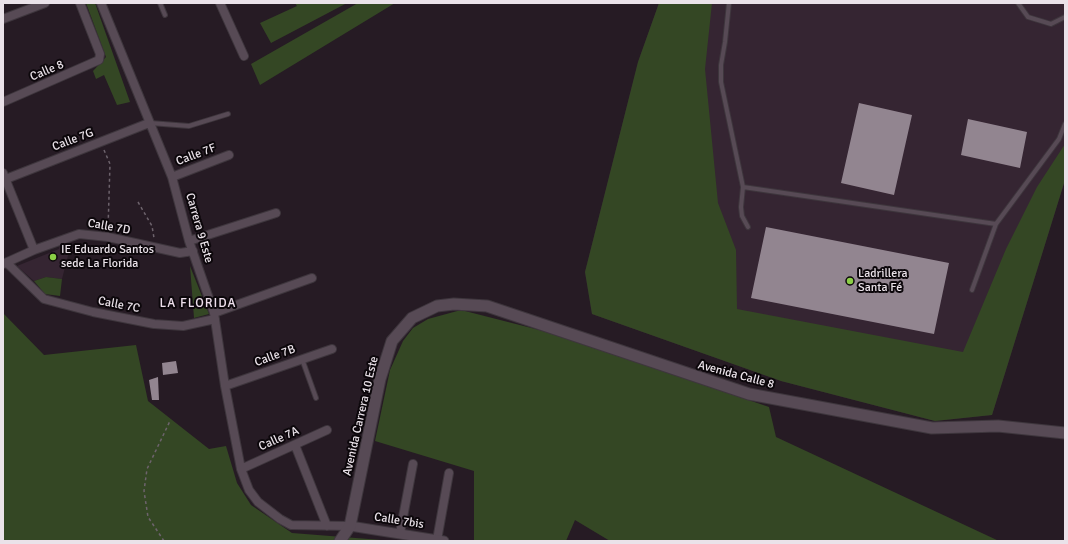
<!DOCTYPE html>
<meta charset="utf-8">
<style>
body{margin:0}
#map{position:relative;width:1068px;height:544px;overflow:hidden;background:#261b24;font-family:Signika,sans-serif}
canvas{display:block}
.frame{position:absolute;inset:0;border:4px solid #eae2e9;pointer-events:none}
</style>
<div id="map">
<canvas width="1068" height="544"></canvas>
<div class="frame"></div>
</div>
<script>
const c = document.querySelector('canvas').getContext('2d');
c.lineJoin = 'round';
function paint(path, color) { c.fillStyle = color; c.fill(path, 'evenodd'); }
const poly = rows => new Path2D(rows.map(r => 'M' + r).join(''));
function trace(path, color, width, dash) { c.strokeStyle = color; c.lineWidth = width; c.lineCap = dash ? 'butt' : 'round'; c.setLineDash(dash || []); c.stroke(path); }
function label(font, color, halo, rows, align = 'center') {
  c.font = font + ' Signika,sans-serif'; c.lineWidth = 4; c.setLineDash([]); c.textBaseline = 'middle'; c.strokeStyle = halo; c.fillStyle = color; for (const [text, x, y, turn = 0] of rows) {
    c.save(); c.translate(x, y); c.rotate((+turn || 0) * Math.PI / 180); c.textAlign = isNaN(turn) ? turn : align; if (halo) c.strokeText(text, 0, 0); c.fillText(text, 0, 0); c.restore();
  }
}
paint(poly([
 [659,3,1065,3,1065,180,992,415,935,421,781,381,592,314,585,272,638,62],
 [72,240,62,279,46,277,34,281,17,266,59,249,60,244]
]), '#352532');
paint(poly([
 [86,3,95,3,130,102,117,105,104,75,96,79,93,71,106,57],
 [295,3,347,3,271,43,260,23,297,6],
 [358,3,395,3,260,85,251,64],
 [659,3,712,3,705,69,718,203,736,250,737,309,963,352,1006,249,1037,187,1065,144,1065,180,992,415,935,421,781,381,592,314,585,272,638,62],
 [190,266,209,314,194,318],
 [46,277,62,279,60,296,45,294,34,281],
 [461,310,555,334,769,407,776,437,999,541,610,541,575,520,566,541,474,541,474,471,375,441,390,370,403,341,413,328,428,319],
 [3,313,44,355,136,345,148,401,209,449,226,446,237,483,251,505,292,533,394,541,3,541]
]), '#344724');
paint(poly([
 [859,103,912,115,894,195,841,183],
 [968,119,1027,132,1020,168,961,155],
 [766,227,949,263,934,334,751,298],
 [176,361,178,373,163,375,162,363],
 [158,377,159,400,152,400,149,380]
]), '#928590');
const service = poly([
 [160,3,165,15],
 [729,3,725,42,721,65,721,82,743,187,996,224,1059,139,1065,124],
 [1018,3,1028,17,1051,24,1065,17],
 [150,123,189,126,228,114],
 [743,187,741,207,742,216,748,227],
 [972,290,996,224],
 [302,359,316,398]
]);
const minor = poly([
 [101,3,172,177,189,241,214,313,225,386,241,469,249,490,258,502,280,519,291,525,350,526],
 [220,3,244,56],
 [3,19,45,3],
 [3,102,99,60,100,54,80,3],
 [3,173,34,250],
 [172,177,229,155],
 [6,179,149,123],
 [189,241,276,213],
 [7,263,44,299,93,312,154,324,183,326,215,319],
 [3,264,34,250,79,234,108,237,180,253,193,251],
 [214,313,312,278],
 [225,386,332,349],
 [295,445,327,526],
 [241,469,327,430],
 [400,533,413,464],
 [437,540,449,473]
]);
const tertiary = poly([
 [350,526,444,541]
]);
const secondary = poly([
 [340,541,350,526,380,379,392,341,412,318,437,306,454,304,487,306,749,394,932,428,998,426,1065,433]
]);
trace(service, '#3e363d', 6);
trace(minor, '#3e363d', 10);
trace(tertiary, '#3e363d', 11);
trace(secondary, '#3e363d', 13);
trace(poly([
 [104,150,110,164,108,229],
 [138,202,152,226,154,238],
 [164,541,148,517,144,491,147,469,170,421]
]), '#6d636c', 1.5, [3, 3]);
trace(service, '#574a55', 4);
trace(minor, '#574a55', 8);
trace(tertiary, '#574a55', 9);
trace(secondary, '#574a55', 11);
for (const [x, y, r, color] of [
 [53,257,4,"#8bce46"],
 [850,281,4,"#8bce46"]
]) { const dot = new Path2D(); dot.arc(x, y, r, 0, 2 * Math.PI); c.fillStyle = color; c.fill(dot); trace(dot, '#0c070b', 1.5); }
label('12px', '#eae2e9', '#0c070b', [
 ["Calle 8",47,71,-23],
 ["Calle 7G",73,140,-21],
 ["Calle 7F",196,155,-21],
 ["Calle 7D",109,227,10],
 ["Carrera 9 Este",199,228,74],
 ["Calle 7C",119,305,11],
 ["Calle 7B",275,356,-20],
 ["Avenida Calle 8",736,375,15],
 ["Avenida Carrera 10 Este",361,416,-77],
 ["Calle 7A",279,439,-24],
 ["Calle 7bis",399,521,9]
]);
label('12px', '#eae2e9', '#0c070b', [
 ["IE Eduardo Santos",61,250],
 ["sede La Florida",61,264],
 ["Ladrillera",858,274],
 ["Santa Fé",858,288]
], 'left');
c.letterSpacing = '1px';
label('13px', '#eddeeb', '#0c070b', [
 ["LA FLORIDA",198,304]
]);
c.letterSpacing = '0px';
</script>
